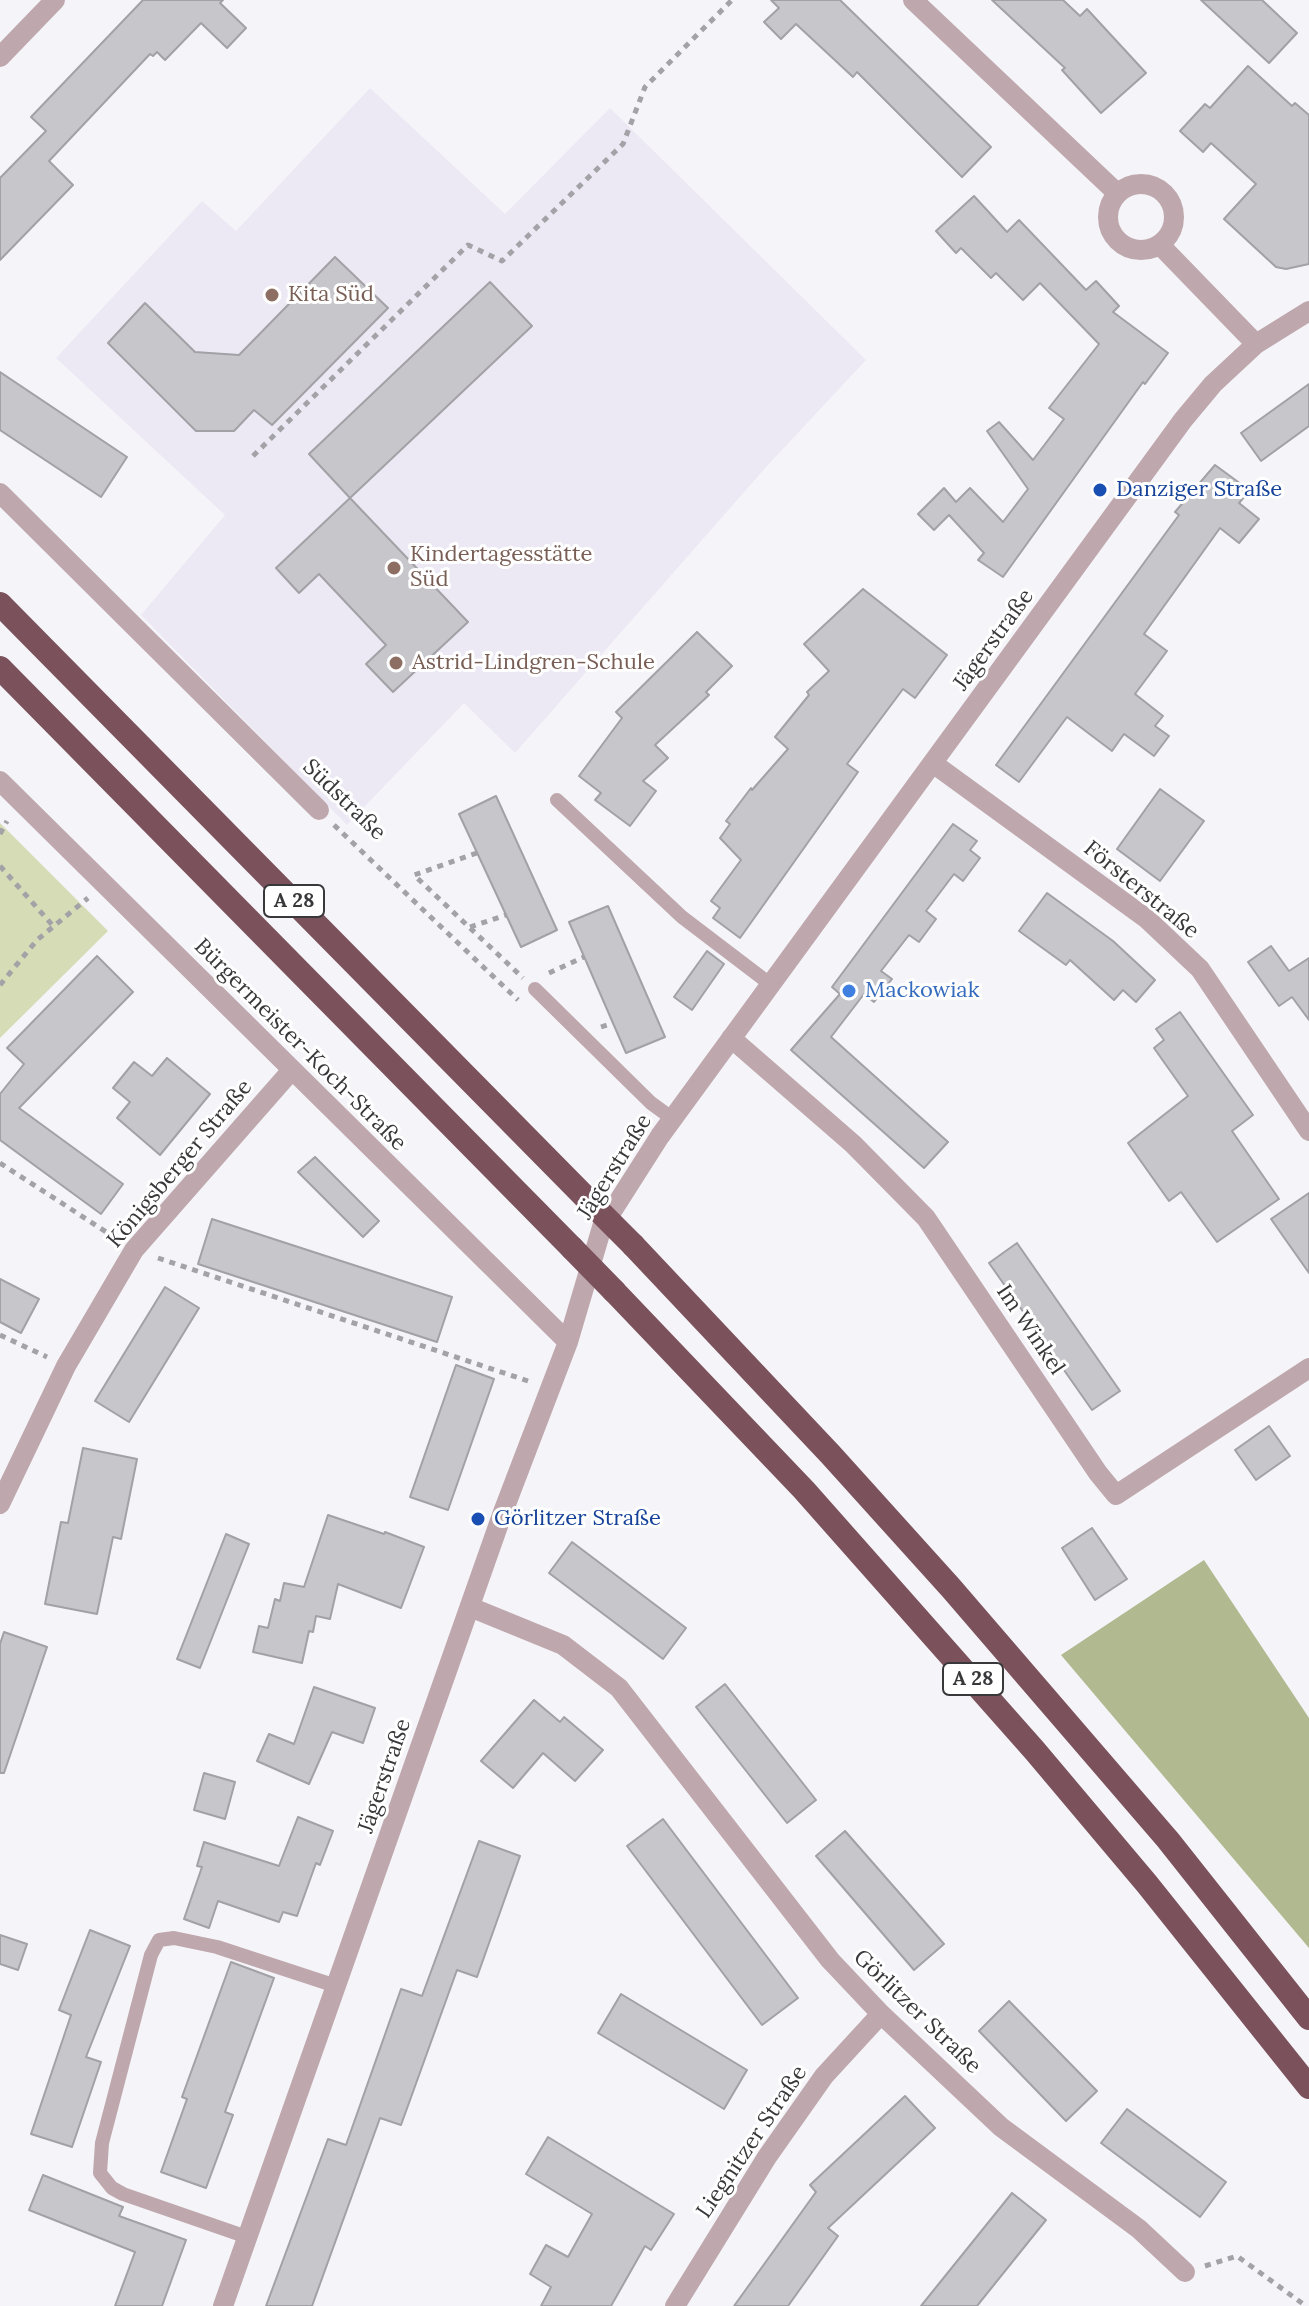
<!DOCTYPE html>
<meta charset="utf-8">
<style>
body{margin:0}
canvas{display:block;background:#f5f4f9}
</style>
<canvas width="1309" height="2306"></canvas>
<script>
const c = document.querySelector('canvas').getContext('2d');
c.lineJoin = 'round';
function paint(path, color) { c.fillStyle = color; c.fill(path, 'evenodd'); }
const poly = rows => new Path2D(rows.map(r => 'M' + r).join(''));
function trace(path, color, width, dash) { c.strokeStyle = color; c.lineWidth = width; c.lineCap = dash ? 'butt' : 'round'; c.setLineDash(dash || []); c.stroke(path); }
function label(font, color, halo, rows, align = 'center') {
  c.font = font + ' Lora,serif'; c.lineWidth = 6; c.setLineDash([]); c.textBaseline = 'middle'; c.strokeStyle = halo; c.fillStyle = color; for (const [text, x, y, turn = 0] of rows) {
    c.save(); c.translate(x, y); c.rotate((+turn || 0) * Math.PI / 180); c.textAlign = isNaN(turn) ? turn : align; if (halo) c.strokeText(text, 0, 0); c.fillText(text, 0, 0); c.restore();
  }
}
paint(poly([
 [370,88,505,214,610,108,866,360,767,466,515,753,464,703,347,825,141,615,225,515,56,358,202,201,236,231]
]), '#ece9f5');
paint(poly([
 [0,823,108,931,0,1038]
]), '#d5dcb6');
paint(poly([
 [1204,1560,1309,1718,1309,1948,1061,1655]
]), '#b1b990');
const building = poly([
 [143,0,223,0,220,3,246,28,227,48,201,23,165,60,157,52,153,56,150,54,49,161,73,185,0,260,0,178,46,131,31,117,143,0],
 [771,0,840,0,991,147,962,177,857,72,853,77,796,24,781,39,764,22,779,8,771,0],
 [992,0,1063,0,1080,16,1087,9,1146,73,1101,113,1062,70,1065,68,992,0],
 [1201,0,1262,0,1297,33,1269,63,1201,0],
 [1248,66,1292,106,1295,103,1309,115,1309,264,1286,269,1276,267,1224,219,1256,184,1211,143,1203,152,1180,131,1205,104,1210,108,1248,66],
 [974,196,1007,232,1019,220,1086,290,1096,281,1119,306,1113,312,1168,353,1145,384,1143,382,1003,577,978,560,984,553,949,515,934,530,918,514,944,488,956,502,970,488,1003,522,1028,489,987,431,999,422,1033,460,1064,419,1049,408,1099,344,1040,283,1023,300,996,273,991,278,961,248,956,253,936,231,974,196],
 [335,257,388,308,272,425,254,410,234,431,196,431,108,343,145,303,195,352,239,355,335,257],
 [490,282,532,326,350,498,309,454,490,282],
 [0,372,127,457,101,497,0,430,0,372],
 [1309,384,1309,426,1261,461,1241,433,1309,384],
 [1215,465,1245,487,1245,496,1239,503,1259,519,1239,543,1220,528,1144,634,1167,651,1135,694,1163,716,1155,726,1169,736,1154,756,1124,734,1112,751,1067,717,1019,782,996,765,1179,515,1175,512,1215,465],
 [350,498,468,622,393,692,366,664,386,645,319,574,299,593,276,568,350,498],
 [863,589,947,655,915,698,903,689,847,764,858,772,740,938,713,918,720,908,711,901,741,860,720,838,730,824,726,821,751,788,752,790,788,749,775,737,809,695,807,692,829,671,804,644,863,589],
 [697,632,732,666,706,692,709,695,655,745,668,758,643,781,656,791,630,826,595,800,601,793,579,776,622,718,616,712,697,632],
 [1160,789,1204,821,1160,881,1117,849,1160,789],
 [496,796,557,930,521,947,459,814,496,796],
 [953,824,977,841,970,850,980,858,963,881,954,874,926,911,936,919,919,942,909,935,881,971,892,979,874,1002,864,994,831,1037,948,1142,924,1168,791,1050,840,994,832,987,953,824],
 [1047,893,1113,941,1155,980,1136,1002,1123,990,1114,1000,1070,960,1066,965,1019,931,1047,893],
 [608,906,665,1037,626,1053,569,922,608,906],
 [1271,946,1289,971,1309,958,1309,1020,1292,997,1279,1006,1248,962,1271,946],
 [707,951,724,964,692,1010,674,997,707,951],
 [97,956,133,992,19,1108,123,1184,101,1214,0,1140,0,1094,24,1064,7,1048,97,956],
 [1180,1012,1253,1115,1232,1131,1279,1199,1217,1242,1181,1192,1169,1201,1128,1143,1188,1096,1154,1048,1164,1040,1156,1029,1180,1012],
 [167,1058,210,1094,160,1155,117,1118,130,1102,113,1088,134,1062,152,1076,167,1058],
 [315,1157,379,1221,363,1237,298,1172,315,1157],
 [1309,1193,1309,1273,1271,1219,1309,1193],
 [212,1219,452,1297,437,1342,198,1264,212,1219],
 [1017,1243,1120,1391,1092,1410,989,1263,1017,1243],
 [0,1279,39,1299,21,1333,0,1322,0,1279],
 [165,1287,199,1308,129,1422,95,1401,165,1287],
 [456,1365,494,1379,448,1510,410,1497,456,1365],
 [1269,1426,1290,1456,1256,1480,1235,1450,1269,1426],
 [83,1448,137,1459,121,1539,113,1537,97,1614,45,1604,61,1522,68,1523,83,1448],
 [328,1515,384,1534,385,1532,424,1547,401,1608,338,1584,330,1619,316,1616,313,1632,309,1631,302,1663,253,1652,259,1626,268,1628,275,1599,280,1601,284,1583,304,1587,328,1515],
 [1092,1528,1127,1579,1095,1600,1062,1548,1092,1528],
 [226,1534,249,1544,200,1668,177,1659,226,1534],
 [572,1542,686,1628,663,1659,549,1573,572,1542],
 [4,1632,47,1647,4,1773,0,1773,0,1644,4,1632],
 [725,1684,816,1800,787,1823,696,1707,725,1684],
 [314,1687,375,1708,363,1743,332,1732,309,1784,257,1761,269,1734,294,1744,314,1687],
 [534,1700,560,1722,564,1717,603,1750,575,1781,543,1753,513,1788,481,1761,534,1700],
 [204,1773,235,1782,225,1819,194,1810,204,1773],
 [298,1817,333,1831,320,1865,316,1863,297,1916,283,1912,279,1922,218,1901,209,1928,184,1919,202,1867,197,1866,204,1842,279,1866,298,1817],
 [663,1819,798,1998,762,2025,627,1846,663,1819],
 [845,1831,944,1944,914,1970,816,1856,845,1831],
 [479,1841,520,1856,477,1977,457,1970,401,2125,380,2118,312,2306,266,2306,328,2139,346,2145,401,1989,422,1996,479,1841],
 [90,1930,130,1946,86,2057,101,2062,72,2147,31,2134,71,2015,59,2010,90,1930],
 [0,1935,27,1944,18,1970,0,1964,0,1935],
 [231,1962,274,1978,225,2112,233,2115,206,2188,161,2172,187,2099,182,2097,231,1962],
 [621,1994,747,2070,724,2109,598,2033,621,1994],
 [1009,2001,1097,2091,1066,2121,979,2031,1009,2001],
 [905,2096,935,2128,828,2228,838,2236,788,2306,734,2306,816,2192,810,2185,905,2096],
 [1127,2109,1226,2182,1200,2217,1101,2143,1127,2109],
 [548,2137,674,2214,651,2250,645,2246,611,2306,541,2306,551,2287,530,2274,546,2245,568,2257,592,2214,526,2174,548,2137],
 [43,2175,123,2207,119,2216,186,2240,162,2306,115,2306,135,2252,29,2210,43,2175],
 [1012,2193,1046,2220,977,2306,921,2306,1012,2193]
]);
paint(building, '#c7c6cb');
trace(building, '#a2a1a5', 2);
trace(poly([
 [253,456,468,245,502,261,623,144,645,87,732,0],
 [334,825,518,1000],
 [0,834,7,821],
 [477,853,414,875,523,978],
 [0,866,54,927],
 [470,927,506,915],
 [549,973,584,957],
 [0,985,37,940,88,898],
 [601,1027,613,1023],
 [0,1163,117,1239],
 [158,1258,528,1381],
 [0,1335,47,1357],
 [1205,2266,1237,2256,1306,2306]
]), '#a3a2a6', 5, [6, 6]);
trace(poly([
 [557,800,682,917,770,984],
 [535,989,651,1103,673,1119],
 [247,2237,123,2194,112,2188,100,2173,102,2143,151,1955,159,1940,174,1938,217,1947,336,1986]
]), '#bea8ad', 14);
trace(poly([
 [913,0,1117,193],
 [0,57,55,0],
 '1108 217a33 33 0 1 1 66 0a33 33 0 1 1-66 0Z',
 [1160,245,1256,344],
 [0,493,319,810],
 [934,764,1147,919,1200,969,1309,1131],
 [0,781,568,1342],
 [731,1038,853,1144,926,1218,1098,1473,1116,1495,1309,1368],
 [0,1504,66,1366,134,1250,291,1071],
 [470,1607,563,1645,619,1688,830,1960,881,2014,1001,2127,1139,2229,1185,2272],
 [223,2306,503,1512,568,1342,602,1227,660,1136,1183,420,1213,384,1256,344,1309,311],
 [675,2306,767,2157,824,2076,881,2014]
]), '#bea8ad', 20);
trace(poly([
 [0,604,588,1200],
 [0,668,572,1248],
 [633,1245,831,1455,951,1588,1168,1840,1309,2018],
 [614,1291,804,1490,1035,1751,1147,1884,1309,2087]
]), '#7b525c', 24);
trace(poly([
 [588,1200,633,1245],
 [572,1248,614,1291]
]), '#7b525c', 24);
for (const [x, y, r, color] of [
 [272,295,8,"#8d6e63"],
 [1100,490,8,"#1a4fb4"],
 [394,568,8,"#8d6e63"],
 [396,663,8,"#8d6e63"],
 [849,991,8,"#3f7fe0"],
 [478,1519,8,"#1a4fb4"]
]) { const dot = new Path2D(); dot.arc(x, y, r, 0, 2 * Math.PI); c.fillStyle = color; c.fill(dot); trace(dot, '#fff', 3); }
for (const [x, y, w] of [
 [294,901,60],
 [973,1679,60]
]) { const box = new Path2D(); box.roundRect(x - w / 2, y - 16, w, 32, 6); c.fillStyle = '#fff'; c.fill(box); trace(box, '#38383a', 2); }
label('bold 20px', '#38383a', null, [
 ["A 28",294,901],
 ["A 28",973,1679]
]);
label('22px', '#785e54', '#fff', [
 ["Kita Süd",288,295],
 ["Kindertagesstätte",410,555],
 ["Süd",410,580],
 ["Astrid-Lindgren-Schule",412,663]
], 'left');
label('22px', '#164399', '#fff', [
 ["Danziger Straße",1116,490],
 ["Görlitzer Straße",494,1519]
], 'left');
label('22px', '#38383a', '#fff', [
 ["Jägerstraße",994,640,-54],
 ["Südstraße",344,800,44],
 ["Försterstraße",1141,890,39],
 ["Bürgermeister-Koch-Straße",300,1045,45],
 ["Königsberger Straße",180,1164,-50],
 ["Jägerstraße",615,1167,-58],
 ["Im Winkel",1030,1330,56],
 ["Jägerstraße",385,1776,-71],
 ["Görlitzer Straße",917,2012,44],
 ["Liegnitzer Straße",752,2142,-56]
]);
label('22px', '#366cbe', '#fff', [
 ["Mackowiak",865,991]
], 'left');
</script>
